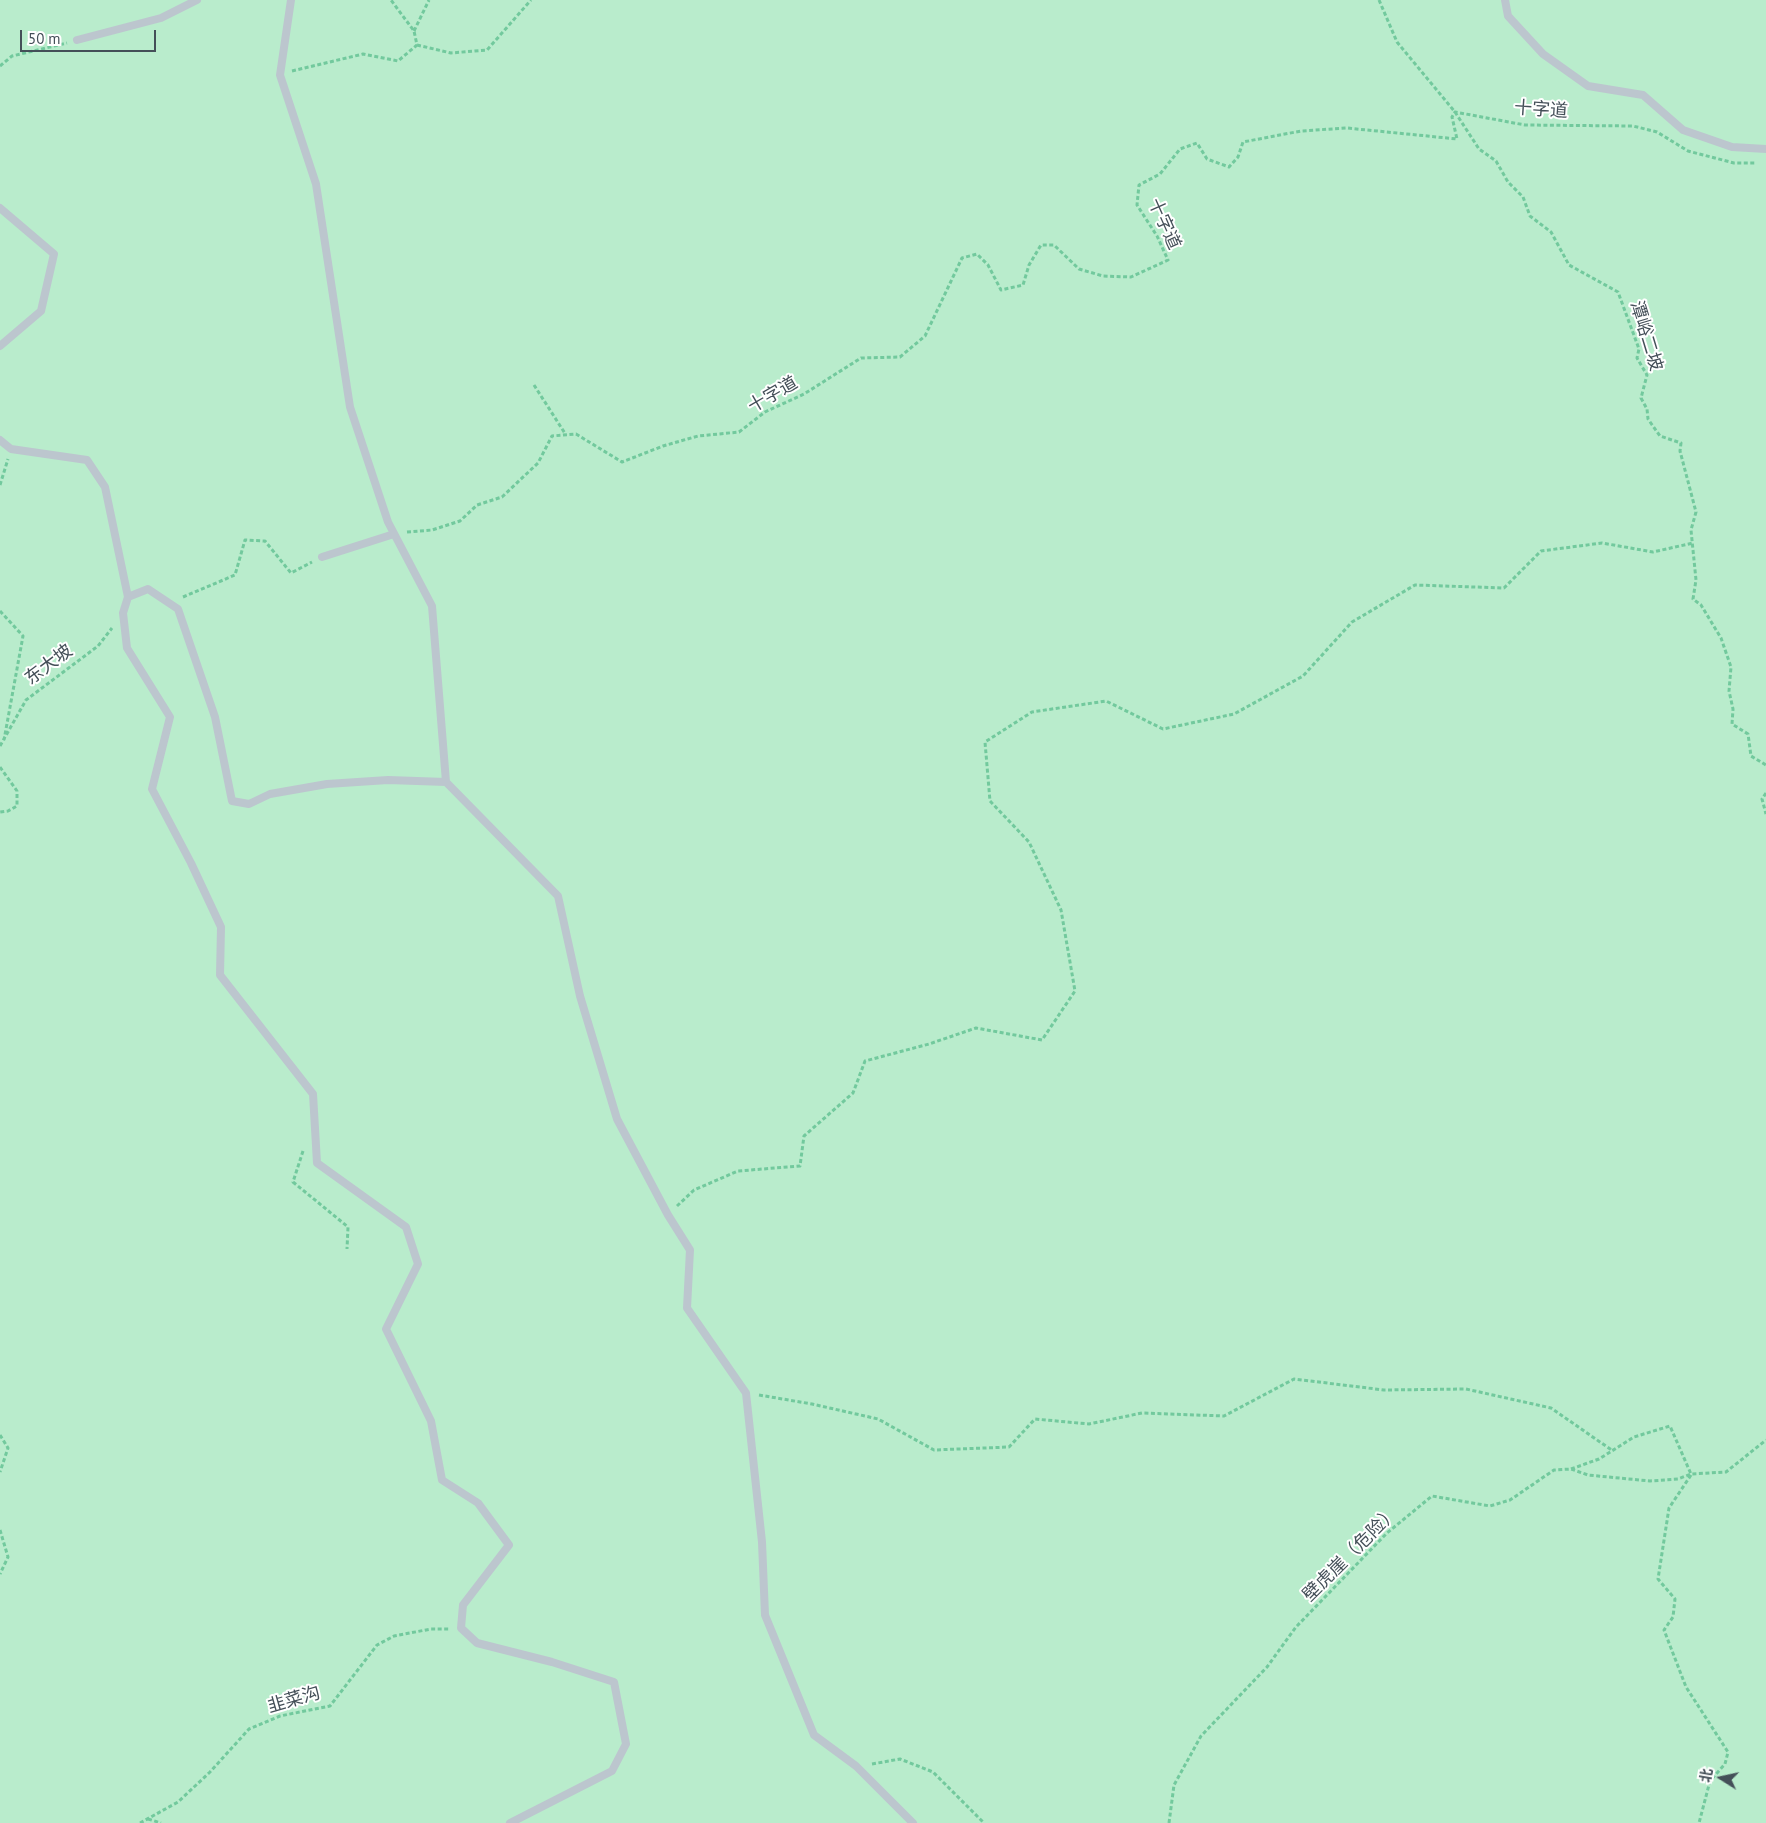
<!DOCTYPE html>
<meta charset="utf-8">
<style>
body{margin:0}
#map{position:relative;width:1766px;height:1823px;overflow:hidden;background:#eeebeb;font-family:"PT Sans","Noto Sans SC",sans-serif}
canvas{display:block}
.north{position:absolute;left:1696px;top:1753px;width:50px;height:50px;-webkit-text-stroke:4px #fff;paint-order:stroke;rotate:280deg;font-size:14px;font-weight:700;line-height:20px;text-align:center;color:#444f58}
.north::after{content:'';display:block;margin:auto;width:18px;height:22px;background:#444f58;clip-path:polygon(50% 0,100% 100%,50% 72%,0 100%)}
.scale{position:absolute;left:20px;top:30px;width:136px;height:22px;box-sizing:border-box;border:2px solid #444f58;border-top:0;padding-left:6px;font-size:15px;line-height:18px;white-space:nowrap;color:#444f58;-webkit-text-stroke:4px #fff;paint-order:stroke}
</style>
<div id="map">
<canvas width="1766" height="1823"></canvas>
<div class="north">北</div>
<div class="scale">50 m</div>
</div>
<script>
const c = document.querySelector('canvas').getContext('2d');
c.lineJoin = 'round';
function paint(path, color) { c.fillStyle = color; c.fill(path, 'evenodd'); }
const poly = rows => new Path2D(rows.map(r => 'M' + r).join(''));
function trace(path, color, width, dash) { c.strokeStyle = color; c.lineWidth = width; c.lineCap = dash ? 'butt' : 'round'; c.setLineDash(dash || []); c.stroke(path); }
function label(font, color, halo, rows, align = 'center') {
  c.font = font + ' "PT Sans","Noto Sans SC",sans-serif'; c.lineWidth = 4; c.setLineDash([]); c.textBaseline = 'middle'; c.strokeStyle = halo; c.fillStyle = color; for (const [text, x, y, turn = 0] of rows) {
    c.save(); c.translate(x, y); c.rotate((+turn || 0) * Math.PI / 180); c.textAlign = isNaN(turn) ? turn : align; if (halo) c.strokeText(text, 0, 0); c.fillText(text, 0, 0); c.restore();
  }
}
paint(poly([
 [0,0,1766,0,1766,1823,0,1823]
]), '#b9eccc');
trace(poly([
 [1379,0,1397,42,1455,112,1479,149,1496,161,1508,182,1523,197,1530,216,1551,232,1569,265,1618,292,1639,349,1637,358,1647,375,1641,398,1647,409,1648,419,1660,436,1681,443,1680,451,1696,512,1691,530,1696,580,1693,599,1701,605,1721,638,1731,667,1729,691,1733,709,1732,724,1748,734,1751,756,1766,765],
 [414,31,429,0],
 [417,45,451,53,487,50,531,0],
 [0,66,12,56,67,43],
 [292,71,363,54,398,61,417,45,414,31,391,0],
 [534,385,566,435],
 [0,485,8,459],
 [407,532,432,530,460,521,477,505,502,497,538,463,552,436,576,434,622,462,663,446,698,436,739,432,765,412,804,394,861,358,900,357,925,336,962,258,977,254,988,265,1001,290,1023,285,1029,265,1041,245,1054,245,1079,269,1103,276,1131,277,1168,260,1157,236,1137,205,1139,185,1160,174,1180,149,1197,143,1207,159,1229,167,1238,157,1243,142,1301,131,1347,128,1457,139,1452,117,1455,112,1525,125,1633,126,1657,132,1688,151,1734,163,1755,163],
 [183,597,235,575,245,540,265,541,291,573,312,562],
 [0,611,23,636,4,740],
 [0,746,26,700,98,646,112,628],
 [0,767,17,791,17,806,8,811,0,812],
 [1766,793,1762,799,1766,814],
 [303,1151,293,1182,348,1227,347,1249],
 [677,1206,694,1190,738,1171,800,1166,804,1136,853,1093,865,1061,929,1044,976,1028,1042,1040,1075,991,1061,910,1029,842,990,801,985,742,1032,712,1106,701,1163,729,1234,714,1303,676,1352,622,1415,585,1504,588,1541,551,1602,543,1653,552,1693,543],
 [759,1395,812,1404,878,1419,934,1450,1009,1447,1035,1419,1089,1424,1142,1413,1224,1416,1294,1379,1384,1390,1466,1389,1551,1408,1613,1451],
 [0,1435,8,1448,0,1472],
 [1571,1469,1599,1459,1634,1437,1670,1426,1691,1474,1726,1472,1766,1440],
 [1691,1475,1669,1508,1658,1579,1675,1599,1673,1617,1664,1630,1686,1687,1728,1752,1725,1764,1710,1781,1699,1823],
 [0,1530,8,1557,0,1574],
 [872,1764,900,1759,933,1772,984,1823],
 [148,1819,161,1823],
 [140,1823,178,1802,210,1772,249,1729,280,1716,330,1706,377,1645,394,1636,431,1629,450,1629],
 [1169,1823,1174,1785,1201,1736,1267,1667,1296,1627,1387,1533,1432,1496,1490,1506,1510,1500,1554,1470,1571,1469,1588,1475,1650,1481,1678,1479,1691,1474]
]), '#72c99d', 3, [4, 2.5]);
trace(poly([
 [291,0,280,75,316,184,350,407,388,522,432,606,446,782,558,896,580,996,617,1119,668,1215,690,1250,687,1308,746,1393,762,1542,765,1615,814,1735,856,1766,913,1823],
 [1505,0,1508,16,1543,54,1588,86,1643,95,1683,130,1732,147,1766,149],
 [77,40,161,18,197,0],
 [0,208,54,254,41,311,0,346],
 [0,440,11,449,87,460,105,487,128,597,123,613,127,648,170,717,152,789,191,863,221,927,220,975,313,1094,317,1163,406,1227,418,1264,386,1329,431,1421,442,1480,478,1503,509,1545,463,1605,461,1628,477,1643,552,1662,614,1682,626,1744,612,1771,510,1823],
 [322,557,394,534],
 [128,597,148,589,178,609,215,717,232,801,249,804,270,794,327,784,388,780,446,782]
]), '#bcc6ce', 8);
label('18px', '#444f58', '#fff', [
 ["十字道",1541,110,4],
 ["十字道",1164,224,66],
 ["潭峪二坡",1646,336,73],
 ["十字道",773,395,-30],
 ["东大坡",49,665,-37],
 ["壁虎崖（危险）",1351,1554,-45],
 ["韭菜沟",294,1700,-16]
]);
</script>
